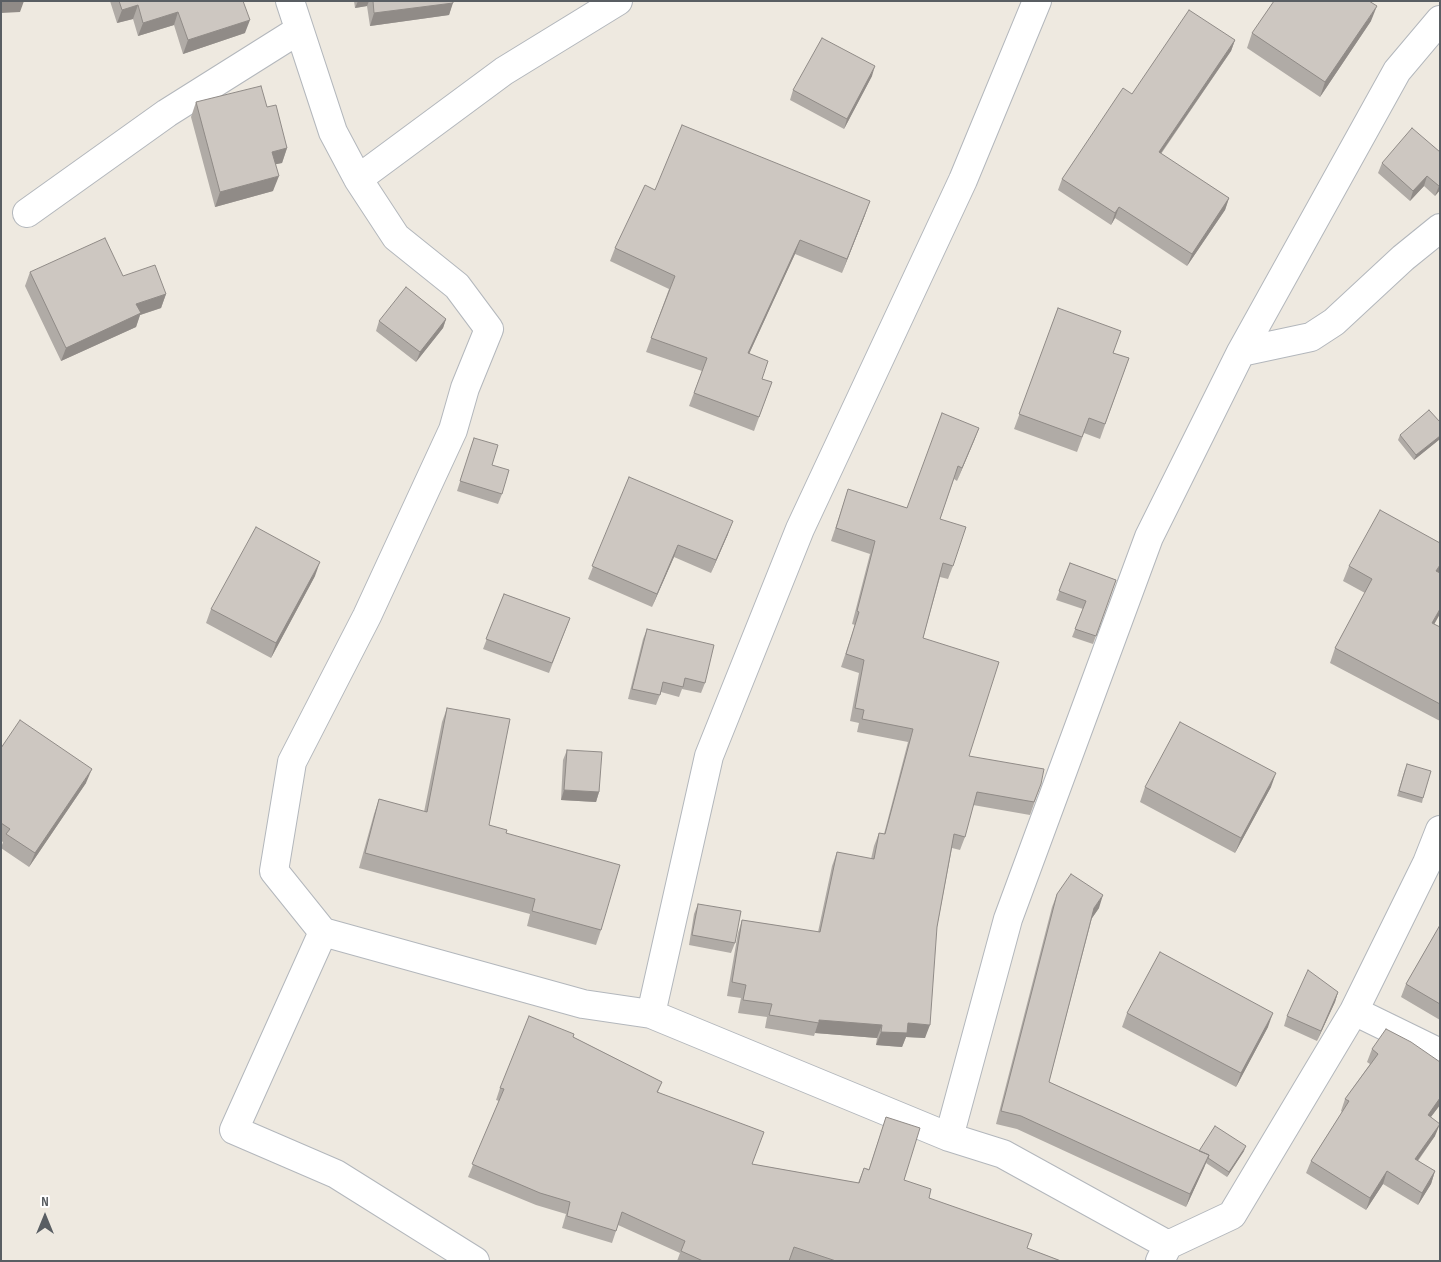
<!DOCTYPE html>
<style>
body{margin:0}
#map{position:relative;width:1441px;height:1262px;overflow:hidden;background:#eee9e0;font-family:"Sofia Sans Condensed",sans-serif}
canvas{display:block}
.frame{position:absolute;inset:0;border:2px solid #595e63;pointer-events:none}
.north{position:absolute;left:20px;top:1192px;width:50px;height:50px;-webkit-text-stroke:4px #fff;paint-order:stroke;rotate:0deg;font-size:14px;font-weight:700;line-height:20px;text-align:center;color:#595e63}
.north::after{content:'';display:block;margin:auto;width:18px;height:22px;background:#595e63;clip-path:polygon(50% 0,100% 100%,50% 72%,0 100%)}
</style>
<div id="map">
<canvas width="1441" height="1262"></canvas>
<div class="frame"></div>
<div class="north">N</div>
</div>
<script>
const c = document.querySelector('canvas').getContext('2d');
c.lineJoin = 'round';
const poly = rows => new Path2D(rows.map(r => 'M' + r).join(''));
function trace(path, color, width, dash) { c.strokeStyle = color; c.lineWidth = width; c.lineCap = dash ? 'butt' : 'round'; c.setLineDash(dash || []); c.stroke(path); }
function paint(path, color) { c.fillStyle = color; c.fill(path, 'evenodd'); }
const minor = poly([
 [290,1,333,132,358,179,396,237,457,286,489,329,465,388,453,430,367,616,292,762,274,871,323,932,583,1004,651,1014,949,1137,1003,1154,1168,1245],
 [358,179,504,71,618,1],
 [27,213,167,113,299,30],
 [1241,352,1311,337,1334,322,1403,258,1440,228],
 [323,932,234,1130,336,1174,475,1261],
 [1354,1011,1440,1053],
 [651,1014,709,756,800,529,963,180,1037,1],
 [949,1137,1008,919,1149,537,1241,352,1397,71,1440,20],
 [1160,1261,1168,1245,1232,1215,1354,1011,1427,863,1440,830]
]);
trace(minor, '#b3b7bc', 30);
trace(minor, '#fff', 28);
paint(poly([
 [110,1,243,1,245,33,183,54,174,25,138,36,133,19,117,23],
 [354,1,453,1,449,15,370,26,367,6,355,8],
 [1371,21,1320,97,1247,48,1252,33],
 [1235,40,1231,51,1161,154,1229,198,1225,210,1187,266,1115,218,1111,225,1058,190,1062,179,1132,94],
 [872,76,844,129,790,100,793,90],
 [196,102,267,107,287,148,282,163,275,164,273,191,215,207,191,117],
 [1440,152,1440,190,1435,196,1424,186,1410,201,1378,173,1382,163],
 [655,190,865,215,842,273,795,254,749,354,762,379,772,382,754,431,689,406,702,371,646,352,669,289,610,261,615,248],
 [30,272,123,276,166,294,161,308,140,315,136,327,61,361,25,286],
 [1058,308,1113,353,1129,358,1100,439,1084,433,1077,452,1014,429],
 [446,319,443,328,416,362,376,331,379,321],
 [1440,422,1440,439,1414,460,1398,440,1400,435],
 [979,428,957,481,954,479,940,519,953,566,948,579,940,577,923,638,969,756,1041,784,1030,815,973,805,965,837,960,850,952,848,937,927,925,1038,906,1037,902,1047,876,1045,877,1038,815,1033,814,1036,765,1028,767,1017,738,1013,741,998,727,996,738,933,742,920,818,932,832,866,837,852,871,859,874,846,879,833,884,834,908,742,857,732,859,723,850,721,859,673,841,667,855,625,852,624,870,554,831,541,844,502,848,489,907,508],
 [474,438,492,465,502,494,498,504,457,491],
 [629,477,728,534,711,573,674,557,652,607,588,579],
 [1440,543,1440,571,1439,572,1434,624,1440,627,1440,721,1330,663,1335,648,1365,593,1343,581,1349,566],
 [1070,563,1116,580,1093,644,1072,637,1083,609,1056,600],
 [315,576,271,658,206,623,211,609],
 [504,594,570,618,549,673,483,649],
 [647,629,705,683,701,693,682,689,679,697,661,692,656,705,628,699,643,639],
 [447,708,489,825,506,833,601,930,596,945,527,926,530,914,359,868,374,814,379,799,424,812,442,722],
 [1,748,86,783,29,867,1,848,3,842,1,841],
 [567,750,599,792,596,802,561,800,563,760],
 [1405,769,1423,798,1422,803,1397,796],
 [1145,787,1271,787,1235,853,1140,802],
 [1057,894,1099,908,1092,918,1049,1082,1199,1151,1244,1151,1227,1177,1206,1163,1186,1207,1017,1129,996,1124,1052,907],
 [698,904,735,943,731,953,689,945,694,914],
 [1440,925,1440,1020,1401,997,1406,984],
 [1338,992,1335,1002,1317,1041,1284,1026,1287,1016],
 [1127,1013,1268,1027,1236,1087,1122,1027],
 [573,1037,662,1082,658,1092,752,1164,858,1183,864,1168,869,1169,886,1117,904,1180,929,1198,1027,1248,1061,1261,794,1261,790,1260,789,1261,677,1261,680,1253,618,1225,612,1243,562,1228,566,1214,536,1205,468,1177,499,1101,496,1100,500,1088],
 [1372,1049,1440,1062,1440,1105,1431,1117,1435,1136,1418,1161,1435,1171,1431,1184,1418,1205,1383,1184,1366,1210,1306,1173,1311,1161,1342,1112,1341,1111,1345,1099,1370,1064,1367,1062]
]), '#b0aba6');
paint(poly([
 [1,1,24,1,20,12,1,13],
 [358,1,369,1,367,6,355,8],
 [453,3,449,15,370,26,374,13],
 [138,5,133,19,117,23,122,10],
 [1377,6,1371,21,1320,97,1325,82],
 [178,12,174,25,138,36,143,23],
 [250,20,245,33,183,54,188,40],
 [1235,40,1231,51,1154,163,1159,152],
 [875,66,872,76,844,129,847,119],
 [287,148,282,163,267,166,272,152],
 [279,176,273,191,215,207,220,192],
 [1427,176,1424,186,1410,201,1413,191],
 [1440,185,1440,190,1435,196,1439,186],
 [1229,198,1225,210,1187,266,1192,254],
 [870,201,865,215,842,273,847,259],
 [1119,207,1115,218,1111,225,1115,213],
 [800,240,795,254,743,367,748,353],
 [166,294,161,308,140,315,136,327,61,361,66,348,136,304],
 [446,319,443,328,416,362,420,352],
 [979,428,974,441,957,481,962,468],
 [1440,436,1440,439,1414,460,1416,455],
 [733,521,728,534,711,573,716,560],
 [678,545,674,557,652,607,657,594],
 [320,562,315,576,271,658,276,643],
 [1440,565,1440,571,1431,586,1436,571],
 [1440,609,1440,614,1427,637,1432,623],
 [92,769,86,783,29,867,35,853],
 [1276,773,1271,787,1235,853,1241,838],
 [564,790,599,792,596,802,561,800],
 [1103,895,1099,908,1090,921,1094,908],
 [1338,992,1335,1002,1317,1041,1321,1031],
 [1273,1013,1268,1027,1236,1087,1241,1073],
 [819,1020,882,1025,877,1038,815,1033],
 [908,1023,930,1025,925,1038,906,1037,902,1047,876,1045,881,1032],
 [1440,1098,1440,1105,1423,1127,1428,1115],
 [1440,1124,1435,1136,1410,1171,1415,1159],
 [1246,1146,1244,1151,1227,1177,1229,1172],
 [1209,1155,1204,1168,1186,1207,1190,1194],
 [1387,1171,1383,1184,1366,1210,1370,1198],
 [1435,1171,1431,1184,1418,1205,1422,1193]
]), '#908b87');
const building = poly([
 [119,1,243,1,250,20,188,40,178,12,143,23,138,5,122,10,119,1],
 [373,1,453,1,453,3,374,13,373,1],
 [1274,1,1369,1,1377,6,1325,82,1252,33,1274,1],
 [1189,10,1235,40,1159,152,1229,198,1192,254,1119,207,1115,213,1062,179,1123,88,1132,94,1189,10],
 [822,38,875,66,847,119,793,90,822,38],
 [261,86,267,107,276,105,287,148,272,152,279,176,220,192,196,102,261,86],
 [682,125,870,201,847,259,800,240,748,353,768,361,762,379,772,382,759,417,694,393,707,358,651,338,675,276,615,248,645,185,655,190,682,125],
 [1412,128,1440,152,1440,185,1439,186,1427,176,1413,191,1382,163,1412,128],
 [105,238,123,276,155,265,166,294,136,304,141,313,66,348,30,272,105,238],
 [406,287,446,319,420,352,379,321,406,287],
 [1058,308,1121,331,1113,353,1129,358,1105,424,1089,418,1082,437,1019,414,1058,308],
 [1429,410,1440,422,1440,436,1416,455,1400,435,1429,410],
 [942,413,979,428,962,468,958,466,940,519,966,527,953,566,943,563,923,638,999,662,969,756,1044,769,1041,784,1034,802,977,792,965,837,954,834,937,927,930,1025,908,1023,907,1033,881,1032,882,1025,819,1020,819,1023,769,1015,772,1004,743,1000,746,985,732,982,742,920,820,932,837,852,874,859,879,833,885,834,913,729,862,719,864,710,855,708,864,660,846,654,859,612,857,611,875,541,836,528,848,489,907,508,942,413],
 [474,438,498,445,492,465,509,470,502,494,460,481,474,438],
 [629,477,733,521,716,560,678,545,657,594,592,566,629,477],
 [1380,510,1440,543,1440,565,1436,571,1440,573,1440,609,1432,623,1440,627,1440,704,1335,648,1372,579,1349,566,1380,510],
 [256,527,320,562,276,643,211,609,256,527],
 [1070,563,1116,580,1096,636,1075,629,1086,601,1059,591,1070,563],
 [504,594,570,618,552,663,486,639,504,594],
 [647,629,714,645,705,683,685,678,683,687,663,682,660,695,632,689,647,629],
 [447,708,510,719,489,825,507,830,506,833,620,865,601,930,532,911,535,899,365,853,379,799,427,812,447,708],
 [20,720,92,769,35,853,6,834,10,829,1,823,1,748,20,720],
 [1180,722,1276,773,1241,838,1145,787,1180,722],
 [567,750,602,752,599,792,564,790,567,750],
 [1407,764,1431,771,1423,798,1399,791,1407,764],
 [1071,874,1103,895,1094,908,1049,1082,1209,1155,1190,1194,1021,1116,1001,1111,1057,894,1071,874],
 [698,904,741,911,735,943,692,935,698,904],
 [1440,925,1440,1004,1406,984,1440,925],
 [1160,952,1273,1013,1241,1073,1127,1013,1160,952],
 [1308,970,1338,992,1321,1031,1287,1016,1308,970],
 [529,1016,574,1034,573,1037,662,1082,657,1092,764,1132,752,1164,859,1183,864,1168,869,1170,886,1117,920,1128,904,1180,931,1189,929,1198,1032,1234,1027,1248,1061,1261,836,1261,794,1247,789,1261,703,1261,681,1251,685,1241,622,1212,616,1231,567,1216,570,1202,540,1193,472,1164,504,1089,500,1088,529,1016],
 [1386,1029,1411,1042,1440,1062,1440,1098,1428,1115,1440,1124,1415,1159,1435,1171,1422,1193,1387,1171,1370,1198,1311,1161,1349,1101,1345,1099,1378,1054,1372,1049,1386,1029],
 [1215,1126,1246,1146,1229,1172,1208,1158,1209,1155,1199,1151,1215,1126]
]);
paint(building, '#cdc7c1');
trace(building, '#908b87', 1);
</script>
